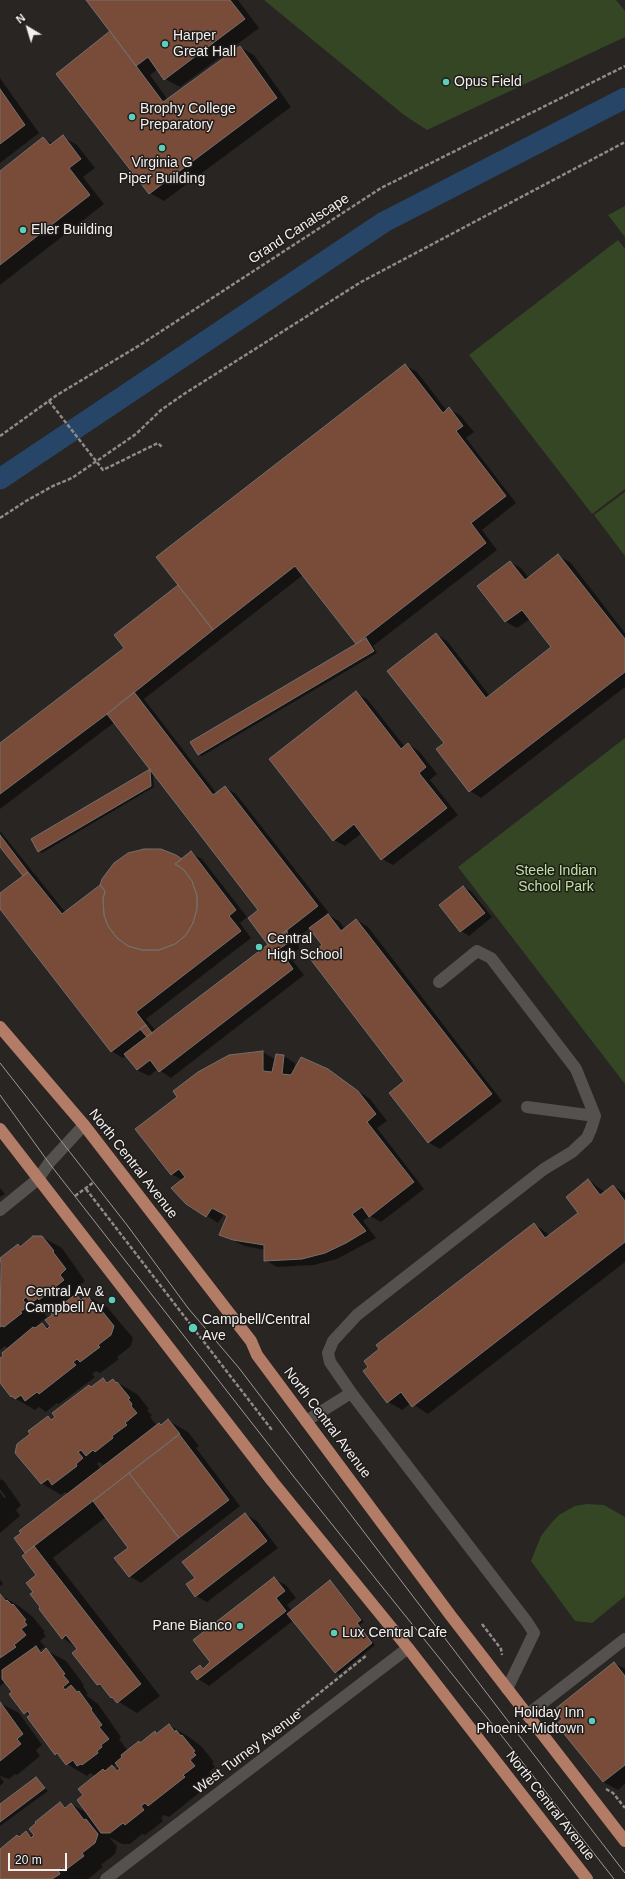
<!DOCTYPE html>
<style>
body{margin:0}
#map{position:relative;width:625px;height:1879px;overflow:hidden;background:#292523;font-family:Arial,sans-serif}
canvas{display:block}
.north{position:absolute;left:8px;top:8px;width:40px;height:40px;-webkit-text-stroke:3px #1f1c1a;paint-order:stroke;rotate:322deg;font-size:11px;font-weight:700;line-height:16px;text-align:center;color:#f3f1f0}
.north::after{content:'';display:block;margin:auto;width:14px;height:18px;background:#f3f1f0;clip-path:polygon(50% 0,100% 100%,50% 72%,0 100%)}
.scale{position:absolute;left:8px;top:1853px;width:59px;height:18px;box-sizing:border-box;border:2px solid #f3f1f0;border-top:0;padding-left:5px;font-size:12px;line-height:14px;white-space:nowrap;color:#f3f1f0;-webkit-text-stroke:3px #1f1c1a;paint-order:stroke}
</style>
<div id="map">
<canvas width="625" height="1879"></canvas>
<div class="north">N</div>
<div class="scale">20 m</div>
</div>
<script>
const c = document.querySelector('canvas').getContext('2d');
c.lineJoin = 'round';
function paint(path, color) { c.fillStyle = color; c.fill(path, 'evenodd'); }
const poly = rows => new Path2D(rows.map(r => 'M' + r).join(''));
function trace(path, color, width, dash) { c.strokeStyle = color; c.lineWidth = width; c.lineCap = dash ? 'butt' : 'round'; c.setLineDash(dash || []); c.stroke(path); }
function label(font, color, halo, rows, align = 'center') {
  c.font = font + ' Arial,sans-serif'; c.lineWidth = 3; c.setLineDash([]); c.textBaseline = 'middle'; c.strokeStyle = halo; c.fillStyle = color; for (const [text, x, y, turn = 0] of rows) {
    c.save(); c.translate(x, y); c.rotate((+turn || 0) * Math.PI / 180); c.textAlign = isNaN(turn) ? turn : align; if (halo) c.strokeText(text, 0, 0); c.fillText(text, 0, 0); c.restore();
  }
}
paint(poly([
 [264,0,616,0,625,11,625,37,427,130,404,115],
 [625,206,625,237,608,215],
 [618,240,625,249,625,489,592,514,469,355],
 [625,492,625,556,594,515],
 [625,738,625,1084,458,867],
 [587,1504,604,1505,625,1517,625,1596,592,1623,575,1621,531,1561,541,1536,552,1522,559,1515,575,1506]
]), '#344624');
paint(poly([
 [87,0,238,0,259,28,180,87,165,79,158,69,150,75,168,100,240,47,254,55,291,107,164,201,150,193,111,32],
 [0,78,39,133,0,163],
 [63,137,77,145,95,168,83,177,104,204,0,285,0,172,43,138,53,144],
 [405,365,417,372,447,411,449,409,460,415,474,432,466,438,516,503,482,530,497,550,373,646,377,653,202,756,198,754,357,645,303,575,144,699,217,794,225,787,236,794,329,913,327,914,339,921,345,929,357,920,368,927,502,1101,440,1149,429,1143,391,1093,406,1081,323,945,310,928,298,937,299,949,289,956,304,975,171,1078,158,1069,149,1076,137,1070,126,1055,123,1058,111,1051,0,907,0,895,24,876,0,845,0,831,66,913,182,859,191,853,202,859,247,917,240,923,251,938,146,1019,156,1031,270,945,259,910,115,722,0,809,0,744,125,648,179,585],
 [558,556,570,562,625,633,625,687,481,798,470,791,437,749,445,743,436,634,447,641,490,696,552,648,530,619,517,628,506,622,478,586,510,562,521,568,529,578],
 [356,693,367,699,405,747,408,744,419,751,437,774,430,780,458,815,393,865,382,859,362,833,345,846,334,840],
 [150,771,153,773,154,787,42,853,39,851],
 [463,887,471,891,492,917,469,936,461,931,440,905],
 [263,1052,276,1060,284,1056,295,1063,294,1071,328,1070,370,1099,387,1121,377,1128,424,1189,381,1222,370,1216,363,1221,376,1238,337,1259,314,1265,277,1267,265,1260,265,1250,245,1246,220,1235,228,1216,224,1214,218,1223,187,1203,182,1180,171,1174],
 [588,1180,605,1192,613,1186,625,1193,625,1262,428,1414,411,1403,402,1410,388,1402,534,1224,551,1236,580,1213],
 [0,1188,5,1194,0,1197],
 [42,1237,62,1248,85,1281,79,1286,83,1292,78,1296,83,1299,87,1296,107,1307,133,1338,131,1346,117,1357,119,1359,100,1373,96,1371,92,1374,95,1377,59,1404,57,1403,46,1412,39,1407,35,1410,11,1396,0,1382,0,1360,9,1349,5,1346,0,1350,0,1265,3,1263,0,1259,18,1245,21,1247],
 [44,1310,54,1315,50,1328,39,1323,47,1317,42,1311],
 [103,1379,110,1383,113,1380,137,1394,149,1409,147,1410,152,1416,150,1417,157,1426,162,1426,169,1421,188,1432,199,1446,196,1448,240,1506,141,1583,129,1576,130,1548,106,1517,53,1558,160,1696,137,1713,111,1697,105,1689,98,1685,73,1653,78,1649,63,1638,42,1608,34,1592,38,1575,26,1554,15,1539,69,1494,65,1492,61,1495,41,1483,32,1434,48,1417,52,1420,89,1386,92,1387],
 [99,1462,105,1466,101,1469,97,1464],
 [0,1479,4,1481,21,1505,16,1510,20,1516,0,1533,0,1492,4,1498,6,1497,0,1489],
 [245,1514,257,1521,278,1548,207,1602,196,1596,196,1578],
 [0,1579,3,1584,0,1586],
 [274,1579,286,1585,296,1598,287,1605,292,1611,330,1581,333,1583,364,1622,360,1625,375,1645,339,1674,335,1672,294,1620,209,1686,198,1679,200,1666,204,1669,212,1663],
 [0,1595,19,1606,33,1617,45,1632,43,1633,46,1636,40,1641,45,1647,40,1650,43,1652,46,1650,66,1661,84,1685,83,1686,88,1694,86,1695,98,1704,121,1737,119,1739,128,1751,155,1733,157,1734,169,1725,189,1737,202,1747,214,1762,212,1763,215,1767,209,1772,214,1778,202,1787,204,1789,169,1817,164,1815,161,1818,163,1821,145,1835,142,1834,130,1844,122,1844,109,1837,117,1846,115,1854,101,1865,103,1867,88,1879,0,1879,0,1853,26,1833,33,1837,60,1804,67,1807,71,1804,89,1814,84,1795,96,1776,90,1773,87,1776,67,1764,62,1757,56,1754,31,1716,25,1713,5,1682,0,1686],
 [117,1764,121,1769,119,1771,113,1767],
 [614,1663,625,1669,625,1784,618,1790,603,1782,563,1719],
 [0,1703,19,1713,42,1745,36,1750,40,1756,17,1775,15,1774,9,1779,0,1776],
 [0,1777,4,1782,0,1786],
 [36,1778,48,1791,0,1826,0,1805]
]), '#0007');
trace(poly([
 [0,479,384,222,625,98]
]), '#274667', 21);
const building = poly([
 [86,0,230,0,245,19,164,80,148,57,136,66,86,0],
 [110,31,163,102,240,46,277,98,149,194,56,74,110,31],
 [0,89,25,125,0,144,0,89],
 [63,135,81,159,69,168,90,195,0,265,0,171,43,137,50,145,63,135],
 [405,364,443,413,449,407,463,426,456,431,506,496,471,523,486,543,356,644,295,566,213,630,156,557,405,364],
 [558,554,625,639,625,672,469,792,436,749,444,743,387,671,436,633,486,698,551,647,522,610,505,622,477,586,510,561,525,580,558,554],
 [178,585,213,630,107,714,0,794,0,743,124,648,114,635,178,585],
 [366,638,374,651,198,755,190,742,366,638],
 [356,691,401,749,408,743,426,767,419,773,447,808,381,860,354,824,333,841,269,759,356,691],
 [134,692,213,795,225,786,318,906,268,945,248,918,258,910,107,714,134,692],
 [150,769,151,786,38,852,31,839,150,769],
 [0,835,28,872,23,876,0,847,0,835],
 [144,849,161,849,176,855,182,859,175,864,183,869,192,881,197,896,197,909,193,923,186,935,175,944,159,950,142,950,128,946,117,938,108,926,104,915,103,899,105,891,100,885,102,879,114,863,128,853,144,849],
 [191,851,236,910,229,916,241,931,136,1012,146,1025,111,1052,0,909,0,893,28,872,62,914,100,885,105,891,103,899,104,915,108,926,117,938,128,946,142,950,159,950,175,944,186,935,193,923,197,909,197,896,192,881,183,869,175,864,191,851],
 [463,886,485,913,460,932,439,905,463,886],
 [328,914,341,931,356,919,492,1094,428,1143,389,1093,404,1081,308,956,322,945,309,928,328,914],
 [287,930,288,943,279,949,293,969,159,1072,150,1060,137,1070,124,1054,287,930],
 [146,1025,152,1033,147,1037,140,1029,146,1025],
 [263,1051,263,1071,272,1072,276,1054,284,1055,282,1074,291,1075,301,1057,328,1069,358,1091,376,1114,367,1122,414,1182,369,1217,362,1207,352,1214,366,1231,346,1243,325,1253,302,1259,264,1261,264,1245,233,1240,219,1235,227,1216,212,1208,206,1217,186,1204,171,1188,185,1177,179,1169,171,1175,135,1129,177,1097,173,1091,198,1072,229,1055,263,1051],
 [588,1179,600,1195,613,1185,625,1201,625,1242,412,1407,401,1392,387,1403,363,1371,368,1367,364,1361,379,1349,376,1345,534,1223,545,1238,578,1213,566,1197,588,1179],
 [33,1236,42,1236,54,1251,53,1252,66,1269,60,1275,64,1280,39,1300,38,1298,31,1303,26,1297,23,1300,28,1306,20,1312,22,1313,4,1327,2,1326,0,1327,1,1263,0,1258,18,1244,20,1247,33,1236],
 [76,1294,81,1300,87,1295,100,1312,102,1311,114,1326,111,1335,98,1345,100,1347,80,1362,77,1359,73,1362,76,1365,39,1394,37,1392,25,1401,21,1395,15,1399,12,1396,11,1397,0,1383,0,1358,3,1356,2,1353,33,1327,35,1328,42,1323,47,1329,50,1326,45,1320,52,1315,51,1313,76,1294],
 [103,1378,107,1383,113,1379,116,1383,117,1382,130,1398,128,1399,132,1404,131,1406,137,1413,125,1423,127,1425,112,1436,113,1438,95,1452,93,1450,86,1456,81,1450,78,1452,83,1458,76,1464,77,1466,52,1485,48,1479,41,1484,15,1453,17,1444,30,1434,28,1431,48,1416,51,1420,55,1417,52,1413,89,1385,91,1387,103,1378],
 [168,1419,180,1434,25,1553,14,1538,21,1533,19,1531,159,1423,161,1425,168,1419],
 [179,1434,229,1500,179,1538,129,1473,179,1434],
 [129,1473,179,1538,129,1577,114,1558,128,1548,93,1501,129,1473],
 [245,1513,267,1541,195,1597,186,1584,195,1578,182,1562,245,1513],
 [34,1546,141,1684,117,1703,112,1697,111,1698,100,1684,97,1685,72,1653,77,1649,66,1635,62,1639,39,1609,40,1607,30,1594,33,1592,26,1583,36,1575,22,1556,34,1546],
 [274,1577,285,1591,276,1598,286,1611,197,1680,191,1672,200,1665,203,1669,210,1662,193,1640,274,1577],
 [330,1580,361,1620,357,1623,372,1643,335,1673,287,1614,330,1580],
 [0,1594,6,1601,7,1600,12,1605,13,1604,26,1620,24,1621,27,1625,21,1629,26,1635,14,1645,16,1647,0,1658,0,1594],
 [36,1646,41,1653,46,1648,65,1674,63,1675,69,1682,63,1687,65,1690,71,1685,77,1692,79,1691,92,1709,91,1710,102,1725,99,1727,109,1739,101,1745,102,1747,97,1751,98,1753,82,1765,81,1764,77,1766,73,1760,66,1765,57,1753,55,1755,27,1717,30,1715,28,1711,24,1714,9,1694,12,1692,2,1679,2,1670,36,1646],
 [614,1662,625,1676,625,1765,603,1782,556,1724,562,1719,555,1709,614,1662],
 [0,1702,23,1734,17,1739,21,1744,0,1761,0,1702],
 [169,1724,175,1732,176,1730,181,1736,182,1735,195,1751,193,1752,196,1755,190,1760,195,1766,183,1775,185,1777,148,1806,145,1803,141,1806,144,1810,125,1825,123,1823,110,1833,101,1833,77,1800,83,1795,78,1789,103,1769,105,1771,112,1765,117,1771,120,1769,115,1763,122,1757,121,1755,139,1741,140,1743,155,1731,156,1734,169,1724],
 [36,1777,45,1788,0,1822,0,1804,36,1777],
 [60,1802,65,1808,71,1803,84,1820,86,1819,98,1834,95,1843,82,1853,84,1856,64,1871,62,1867,58,1870,60,1874,52,1879,0,1879,0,1849,17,1835,19,1837,26,1831,31,1838,34,1835,29,1829,36,1823,35,1822,60,1802]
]);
paint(building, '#794c3a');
trace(building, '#746f6d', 1);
trace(poly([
 [49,401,103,470,158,443,162,447],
 [0,436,57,395,140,345,381,188,625,66],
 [0,518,26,501,53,486,72,478,136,434,161,410,184,394,361,282,625,142],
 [86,1189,272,1430],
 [75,1196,94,1182],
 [482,1624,501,1649,502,1655],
 [297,1711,367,1655],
 [606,1789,613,1793,625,1808]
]), '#8e8b8a', 2.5, [4, 2]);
trace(poly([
 [439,982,477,951,491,958,576,1069,595,1116,591,1129,587,1138,572,1152,544,1169,357,1315,333,1341,328,1353,330,1362,352,1394,527,1622,534,1633,507,1689],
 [527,1107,595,1116],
 [0,1210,38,1179,49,1163,84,1125],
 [306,1421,351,1393],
 [527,1715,625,1639],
 [106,1879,408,1648]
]), '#55514f', 12);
trace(poly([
 [0,1027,84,1125,233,1318,251,1341,257,1355,451,1616,625,1841],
 [0,1129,272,1481,408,1648,587,1879]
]), '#b37c66', 12);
trace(poly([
 [0,1063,127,1225,188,1308,239,1368,511,1725,625,1873],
 [0,1095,49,1163,294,1477,501,1735,614,1879]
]), '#9c9a98', 1);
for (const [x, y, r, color] of [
 [165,44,4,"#5dceb9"],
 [446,82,4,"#5dceb9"],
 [132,117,4,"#5dceb9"],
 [162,148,4,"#5dceb9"],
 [23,230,4,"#5dceb9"],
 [259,947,4,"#5dceb9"],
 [112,1300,4,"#5dceb9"],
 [193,1328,5,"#5dceb9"],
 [240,1626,4,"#5dceb9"],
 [334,1633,4,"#5dceb9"],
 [592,1721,4,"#5dceb9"]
]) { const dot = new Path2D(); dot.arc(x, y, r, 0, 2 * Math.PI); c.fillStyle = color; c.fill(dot); trace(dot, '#1f1c1a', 1.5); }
label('14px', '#f3f1f0', '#1f1c1a', [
 ["Harper",173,36],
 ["Great Hall",173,52],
 ["Opus Field",454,82],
 ["Brophy College",140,109],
 ["Preparatory",140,125],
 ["Virginia G",162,163,"center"],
 ["Piper Building",162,179,"center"],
 ["Eller Building",31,230],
 ["Central",267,939],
 ["High School",267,955],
 ["Central Av &",104,1292,"right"],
 ["Campbell Av",104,1308,"right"],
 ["Campbell/Central",202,1320],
 ["Ave",202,1336],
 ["Pane Bianco",232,1626,"right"],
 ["Lux Central Cafe",342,1633],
 ["Holiday Inn",584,1713,"right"],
 ["Phoenix-Midtown",584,1729,"right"]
], 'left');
label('14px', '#f3f1f0', '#1f1c1a', [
 ["Grand Canalscape",299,229,-33],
 ["North Central Avenue",133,1164,52],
 ["North Central Avenue",327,1423,53],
 ["West Turney Avenue",248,1752,-37],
 ["North Central Avenue",550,1806,52]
]);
label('14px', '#bee3a0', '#1f1c1a', [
 ["Steele Indian",556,871],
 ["School Park",556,887]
]);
</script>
